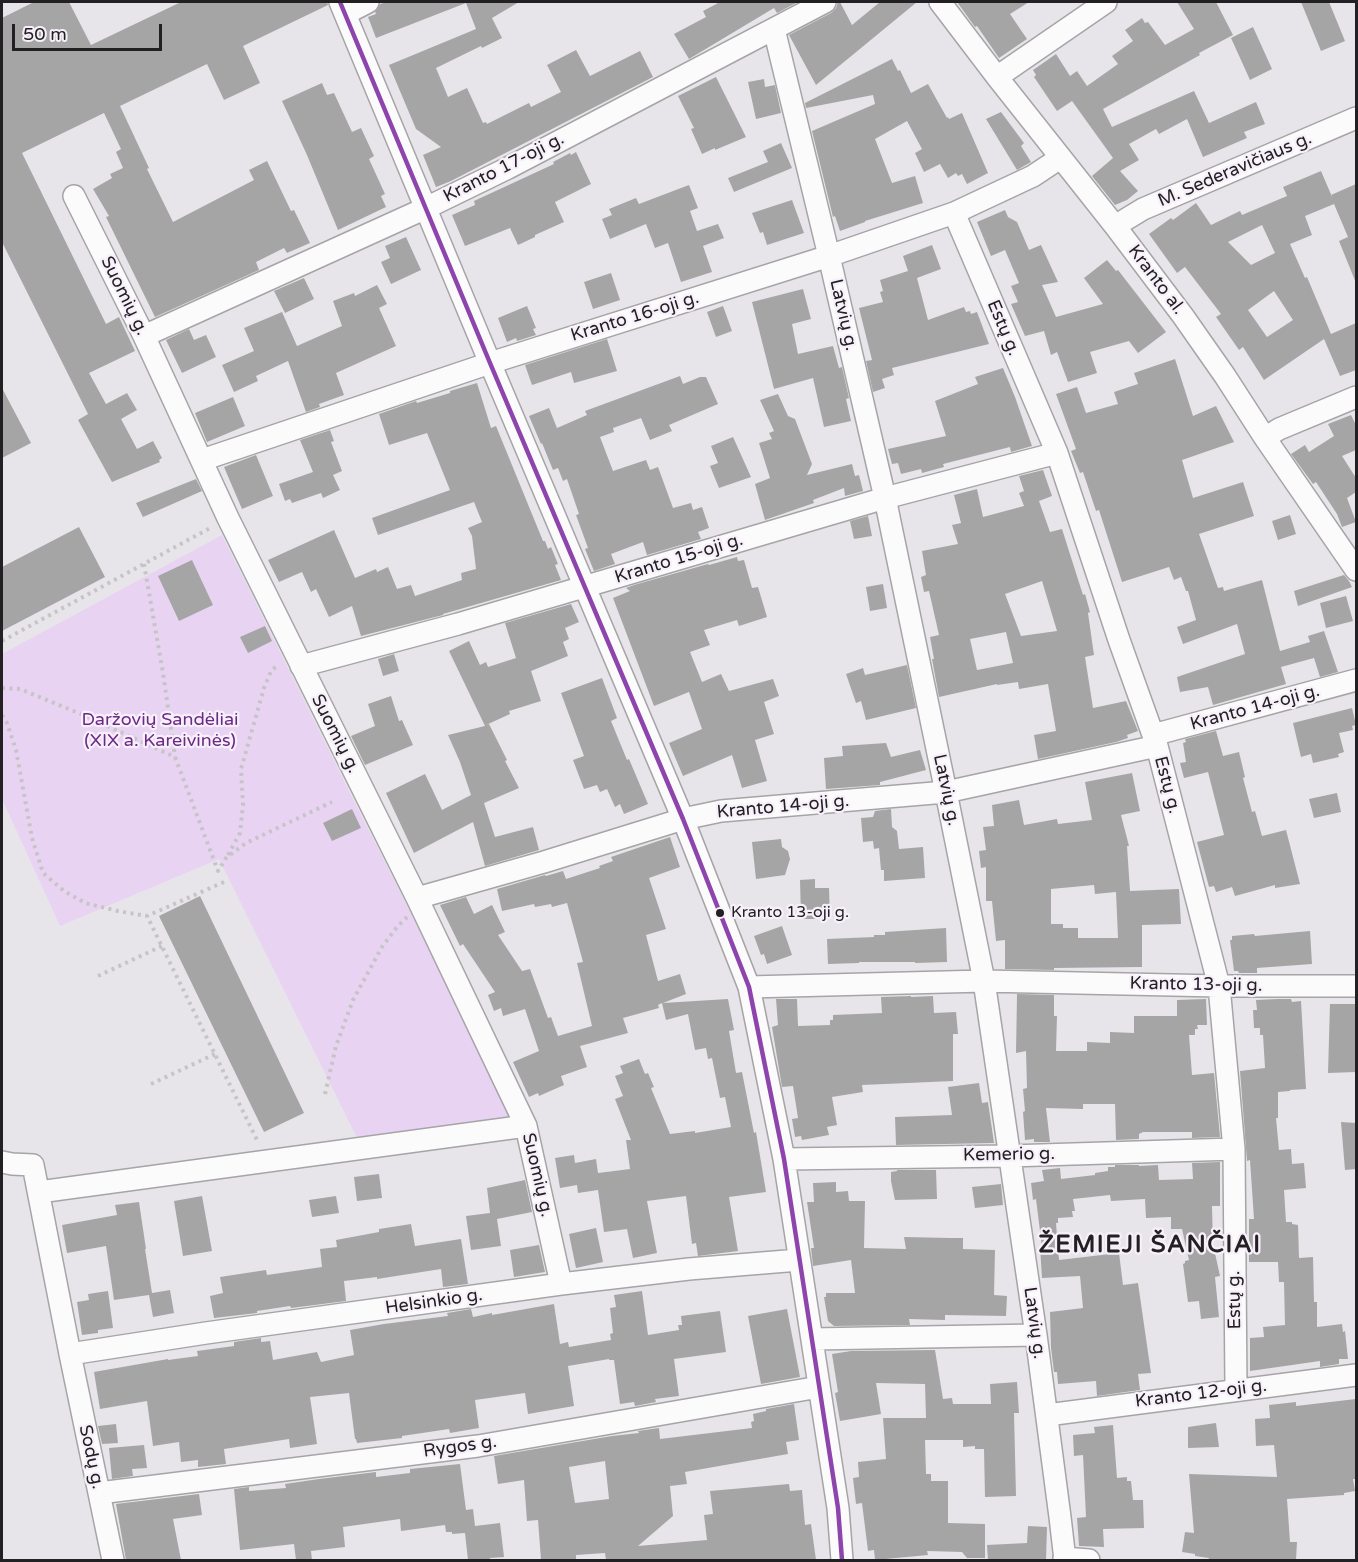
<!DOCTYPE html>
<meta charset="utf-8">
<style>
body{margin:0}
#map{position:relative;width:1358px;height:1562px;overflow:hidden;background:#e8e5ea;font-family:"Varela Round",sans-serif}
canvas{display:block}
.frame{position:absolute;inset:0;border:3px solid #222023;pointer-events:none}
.scale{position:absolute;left:12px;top:24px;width:150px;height:27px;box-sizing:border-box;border:3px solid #222023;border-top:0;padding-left:8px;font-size:18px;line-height:21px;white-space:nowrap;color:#222023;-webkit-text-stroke:4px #f7f0fa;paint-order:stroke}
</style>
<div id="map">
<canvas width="1358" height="1562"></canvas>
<div class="frame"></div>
<div class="scale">50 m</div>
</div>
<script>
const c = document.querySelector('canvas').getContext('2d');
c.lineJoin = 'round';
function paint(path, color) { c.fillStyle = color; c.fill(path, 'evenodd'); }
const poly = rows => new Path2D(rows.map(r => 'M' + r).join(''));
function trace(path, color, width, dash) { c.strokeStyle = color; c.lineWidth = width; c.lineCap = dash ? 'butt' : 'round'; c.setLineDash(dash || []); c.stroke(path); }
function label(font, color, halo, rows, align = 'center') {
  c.font = font + ' "Varela Round",sans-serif'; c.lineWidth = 4.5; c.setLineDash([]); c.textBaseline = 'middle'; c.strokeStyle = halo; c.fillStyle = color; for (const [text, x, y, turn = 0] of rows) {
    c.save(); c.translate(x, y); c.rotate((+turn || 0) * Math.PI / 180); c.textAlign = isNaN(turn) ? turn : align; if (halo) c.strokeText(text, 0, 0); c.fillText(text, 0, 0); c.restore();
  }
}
paint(poly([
 [222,535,353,799,514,1116,359,1142,219,859,60,926,2,799,2,654]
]), '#e9d3f3');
paint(poly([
 [34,2,69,2,91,45,181,2,327,2,328,5,243,46,260,83,224,100,207,64,120,106,149,168,147,169,173,222,254,180,249,170,267,161,291,211,294,210,310,243,287,253,284,248,256,262,259,270,155,317,106,217,109,216,93,189,112,178,110,174,123,168,116,152,121,149,104,113,22,153,106,324,119,317,135,351,89,373,106,404,127,393,137,410,121,419,137,449,153,441,162,458,159,460,160,462,112,482,78,420,88,414,2,242,2,18],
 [387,2,519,2,492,18,502,38,482,48,481,46,436,68,448,97,467,88,483,123,486,122,487,124,529,103,531,107,561,92,547,65,576,50,590,76,640,51,653,77,451,181,436,187,423,155,441,147,416,129,389,65,476,29,466,3,376,38,368,17,376,14,375,12,380,4],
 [720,2,798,2,777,13,774,8,689,59,674,34,706,17,703,11],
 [838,2,840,2,852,25,880,2,917,2,816,85,789,35,831,13,836,8],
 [957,2,1029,2,1010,14,1027,39,999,58,977,26,975,27],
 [1177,2,1216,2,1233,35,1199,53,1200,55,1103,109,1112,127,1194,91,1209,123,1256,102,1265,124,1244,132,1247,138,1203,157,1187,119,1159,134,1156,129,1129,144,1139,160,1120,171,1138,191,1127,200,1115,205,1092,176,1113,158,1072,101,1057,111,1034,77,1036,75,1033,70,1056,54,1070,76,1077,71,1087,86,1118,64,1112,56,1133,41,1125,30,1142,18,1145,23,1148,22,1165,45,1194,29],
 [1301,2,1329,2,1345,41,1321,51],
 [1253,27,1272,69,1250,80,1231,38],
 [892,59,898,71,900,70,911,93,928,84,947,118,948,117,949,119,962,113,988,173,967,184,962,174,958,176,956,173,948,178,940,164,924,172,915,153,922,149,907,121,875,139,892,183,915,176,923,203,865,221,865,222,840,231,835,216,833,217,812,131,875,104,873,95,806,108,805,103],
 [716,77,746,137,715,150,715,148,702,154,691,129,694,128,678,96],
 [764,79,765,87,775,85,781,113,756,119,748,82],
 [322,83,327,95,334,93,352,132,361,128,374,156,369,159,385,194,381,196,386,207,338,230,307,155,282,101],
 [1001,112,1024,143,1021,146,1031,162,1017,170,986,119],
 [781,143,792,168,734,192,728,178,768,162,763,151],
 [576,152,591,184,555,202,564,222,535,235,535,237,518,245,510,228,465,246,452,215,475,205,474,201,554,164,553,162,570,153,571,155],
 [1321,171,1333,199,1331,195,1356,184,1356,283,1339,241,1348,237,1334,204,1305,216,1312,235,1290,244,1305,278,1307,277,1331,334,1356,323,1356,370,1340,376,1324,339,1264,380,1243,347,1239,350,1216,317,1221,314,1185,267,1177,273,1149,234,1171,218,1173,220,1196,203,1211,225,1240,211,1242,215,1287,196,1283,187],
 [1262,225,1275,253,1251,265,1228,242],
 [1274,291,1293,320,1267,337,1248,310],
 [689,185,698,208,690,211,697,231,718,224,724,238,703,246,712,272,681,282,668,243,655,248,646,224,610,239,602,219,612,215,609,209,636,198,639,204],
 [792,200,804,233,767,245,763,232,760,233,752,213],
 [1005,210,1008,217,1017,222,1029,250,1041,245,1058,282,1042,285,1056,317,1103,304,1084,278,1107,260,1116,271,1118,270,1166,332,1138,353,1129,341,1090,352,1097,373,1068,382,1057,352,1051,355,1044,331,1025,336,1011,304,1018,302,1011,286,1019,283,1005,250,991,256,977,222],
 [406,237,421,270,391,284,381,262,390,258,385,246],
 [932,245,941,269,917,278,928,320,964,307,966,312,970,311,971,314,977,312,989,344,892,368,894,375,882,379,885,388,873,392,866,361,872,360,859,308,883,302,880,292,883,291,880,280,908,271,903,256],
 [611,273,620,300,593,309,584,282],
 [304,278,314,299,285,313,274,291],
 [377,285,387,304,379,308,396,346,336,373,344,395,319,404,320,407,306,412,288,361,256,376,258,381,234,392,222,365,254,351,244,328,282,312,297,346,342,326,333,301,354,293,355,296],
 [803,289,811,319,792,324,798,354,833,346,839,368,842,367,849,398,846,399,851,421,824,427,813,378,774,389,752,302],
 [527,306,536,328,533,329,536,335,517,341,516,338,507,342,498,318],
 [723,306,732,331,716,337,707,312],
 [189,329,194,340,206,335,216,357,182,373,166,340],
 [607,339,617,371,574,383,571,372,532,385,525,365],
 [1175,359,1193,416,1216,406,1234,442,1182,460,1193,498,1243,482,1254,516,1199,534,1218,588,1223,587,1224,591,1262,580,1280,651,1310,642,1308,636,1324,631,1338,672,1320,677,1314,658,1281,667,1286,684,1213,705,1208,687,1180,692,1177,677,1245,654,1237,624,1183,644,1177,627,1196,620,1188,591,1186,591,1181,577,1174,580,1169,567,1122,582,1099,510,1096,511,1083,472,1080,473,1071,451,1076,449,1056,394,1077,387,1086,413,1118,404,1114,392,1138,384,1134,373],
 [1003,368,1015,397,1032,446,1011,452,1010,447,943,464,944,467,922,473,921,469,901,474,898,463,892,464,888,449,946,436,935,401,978,384,975,377],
 [680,376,683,384,700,377,706,377,718,404,669,425,672,431,650,440,641,418,613,428,614,432,600,437,613,471,646,460,650,470,658,467,673,508,691,503,693,510,702,507,709,528,698,532,701,539,647,555,643,542,611,554,615,564,594,571,585,549,588,548,576,515,579,514,567,479,563,481,558,468,553,470,542,443,541,444,529,416,549,408,557,428,587,415,585,411],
 [477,383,491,428,496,426,543,541,545,541,548,549,551,547,558,564,555,565,561,580,443,614,443,615,361,636,352,606,329,617,316,589,311,592,302,572,279,582,268,560,334,530,355,578,376,569,377,572,388,567,397,589,411,585,415,596,462,580,461,573,476,569,472,536,468,528,482,522,474,502,378,535,372,518,450,490,427,433,389,445,379,414,416,401,417,403,450,393,450,391],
 [2,388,31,443,2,458],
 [778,394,788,416,795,419,812,464,807,475,852,464,855,476,859,475,863,491,845,496,844,488,813,500,814,503,765,520,755,484,770,478,759,443,772,439,769,433,774,431,760,400],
 [233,397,245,426,207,442,195,413],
 [1351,415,1356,425,1356,450,1342,456,1356,478,1356,492,1347,498,1356,522,1342,527,1337,514,1316,482,1313,484,1291,454,1305,445,1309,452,1334,436,1328,424],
 [330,430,334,441,331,442,342,471,333,475,340,490,323,498,321,493,292,503,290,499,285,501,279,484,313,472,300,440],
 [733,437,751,477,719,488,710,466,718,463,711,446],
 [256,455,273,496,242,509,224,467],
 [1043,470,1052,496,1039,501,1050,532,1062,529,1083,595,1085,594,1090,612,1088,613,1094,655,1085,657,1093,708,1126,701,1138,731,1127,735,1128,738,1116,742,1038,759,1034,735,1056,731,1048,684,1019,689,1018,682,997,685,997,684,939,697,932,659,934,659,930,637,939,635,929,591,924,592,921,577,926,575,922,551,958,544,952,525,961,523,954,495,977,489,983,517,1024,506,1019,493,1024,491,1019,476],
 [1042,581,1057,631,1021,636,1005,594],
 [1006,632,1013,663,977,670,970,639],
 [196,479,202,491,143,517,136,503],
 [1290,515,1296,534,1278,540,1272,521],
 [868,516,872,536,854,539,850,521],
 [79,527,105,577,2,631,2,567],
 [737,557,738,561,744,560,752,588,758,587,767,617,739,626,737,620,704,630,710,645,690,652,702,682,721,674,729,691,773,679,779,696,764,702,774,734,755,740,767,781,742,788,732,755,683,776,669,743,702,729,689,692,654,706,613,598,630,591,626,588,634,585,708,564,709,565],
 [192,560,213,605,179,621,158,576],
 [1344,575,1349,581,1352,587,1298,606,1294,591],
 [883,584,887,608,870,611,866,587],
 [1346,596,1353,621,1326,628,1320,603],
 [571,604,579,622,565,628,569,639,563,642,568,656,531,671,541,701,509,711,510,714,486,725,489,724,507,760,505,761,519,788,484,803,495,837,533,827,539,850,485,866,473,822,414,853,386,793,425,774,442,810,471,795,460,762,448,735,485,726,449,651,469,641,480,665,486,662,488,667,516,658,505,623],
 [265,626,272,641,248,653,240,637],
 [394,654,399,671,383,676,378,659],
 [907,665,916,708,866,720,861,701,856,703,846,674,863,668,865,675],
 [602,678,617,718,611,721,627,760,629,759,648,804,624,814,620,804,615,807,607,789,600,792,597,785,584,789,573,760,584,756,561,693],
 [391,696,399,721,402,720,413,745,365,765,351,736,375,726,368,704],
 [1352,708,1356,725,1352,726,1353,730,1339,733,1344,752,1338,754,1339,757,1313,763,1311,754,1301,757,1293,723],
 [1216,731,1223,756,1239,752,1245,777,1243,778,1252,812,1255,811,1262,836,1286,830,1300,884,1275,888,1275,885,1235,896,1232,887,1216,892,1214,886,1209,887,1197,842,1224,835,1208,772,1184,778,1180,763,1186,762,1183,743,1186,742,1185,739],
 [886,743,891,757,920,750,926,770,880,782,880,785,826,789,824,758,843,756,842,746],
 [1132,773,1140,811,1121,815,1129,846,1127,846,1130,891,1179,889,1181,924,1142,925,1142,967,1054,968,1054,970,1005,969,1005,940,996,941,992,901,986,901,986,867,981,868,979,851,986,850,983,827,994,826,992,805,1019,800,1024,825,1057,819,1058,824,1092,820,1085,782],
 [1094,885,1095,894,1116,892,1118,938,1078,938,1078,928,1063,928,1063,924,1051,924,1051,889],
 [1337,793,1341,812,1314,818,1309,799],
 [352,809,361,828,332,841,323,823],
 [891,809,892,827,897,831,899,849,923,847,925,878,884,881,884,870,881,870,879,848,874,849,873,841,863,842,861,818,873,817,875,811],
 [670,837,680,867,649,878,666,929,646,935,658,981,680,974,686,994,663,1003,728,999,734,1030,729,1031,736,1073,742,1072,754,1133,756,1132,766,1192,729,1197,738,1251,698,1256,696,1243,692,1244,686,1196,647,1201,657,1253,633,1258,627,1229,604,1232,598,1190,578,1193,577,1185,560,1188,555,1158,574,1155,575,1163,596,1159,598,1173,630,1169,626,1140,631,1140,615,1099,623,1096,615,1076,623,1073,620,1066,639,1059,645,1074,648,1073,654,1087,651,1088,670,1134,695,1131,695,1133,731,1127,725,1097,720,1098,712,1058,708,1059,706,1048,695,1050,688,1014,666,1020,662,1003,658,1005,659,1008,623,1018,628,1033,580,1046,587,1067,561,1076,564,1085,539,1096,538,1093,529,1097,513,1062,539,1051,525,1009,503,1016,501,1008,494,1011,488,995,495,992,463,944,460,946,440,905,466,897,474,914,492,905,505,932,498,935,522,971,530,969,548,1018,551,1017,558,1036,592,1026,577,963,583,962,567,903,552,907,551,904,535,907,534,904,502,911,497,889,545,875,546,876,563,871,566,879,600,868,599,866,613,861,611,857],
 [781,839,782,847,788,851,790,859,785,875,756,879,752,842],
 [815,879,815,888,829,888,830,919,801,919,800,880],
 [200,896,304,1113,264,1132,159,916],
 [782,926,792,955,767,964,764,954,761,955,754,936],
 [946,928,947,962,915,963,915,962,859,962,859,963,828,964,827,939,874,937,874,935,885,935,885,932],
 [1310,931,1312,964,1257,968,1257,973,1239,973,1238,971,1234,971,1230,940,1232,940,1232,936,1254,934,1255,936],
 [1017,994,1054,995,1054,1016,1057,1016,1056,1051,1087,1051,1087,1042,1110,1043,1110,1032,1134,1033,1134,1016,1177,1016,1177,1000,1206,999,1207,1025,1197,1025,1198,1029,1195,1029,1195,1035,1189,1035,1192,1075,1214,1073,1220,1137,1192,1138,1192,1132,1143,1132,1139,1134,1139,1139,1116,1140,1115,1104,1083,1104,1083,1109,1046,1108,1050,1142,1034,1142,1034,1139,1025,1140,1023,1112,1025,1111,1023,1089,1027,1088,1026,1051,1016,1053],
 [911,996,911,997,933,996,934,1013,956,1012,958,1034,953,1034,953,1081,862,1085,863,1092,832,1097,837,1125,827,1127,829,1135,802,1140,801,1136,795,1137,792,1119,798,1118,793,1086,782,1087,772,1027,778,1025,776,999,797,999,798,1026,830,1025,830,1020,833,1020,833,1015,882,1013,881,997],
 [1278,999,1291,999,1292,1002,1301,1001,1306,1089,1290,1090,1290,1091,1278,1092,1278,1118,1276,1118,1279,1150,1291,1149,1292,1164,1304,1163,1306,1188,1284,1190,1286,1222,1292,1222,1292,1224,1298,1225,1299,1258,1313,1257,1314,1302,1317,1302,1317,1327,1342,1324,1343,1332,1345,1331,1348,1359,1339,1359,1339,1364,1320,1367,1320,1361,1250,1371,1250,1338,1264,1337,1263,1327,1285,1325,1284,1282,1279,1282,1278,1262,1249,1262,1249,1219,1254,1219,1250,1160,1247,1161,1240,1071,1265,1068,1263,1035,1260,1035,1260,1028,1254,1028,1253,1010,1257,1010,1256,1000],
 [1330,1004,1356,1004,1356,1072,1328,1073],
 [979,1083,982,1103,988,1102,994,1143,896,1145,895,1117,952,1115,948,1087],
 [1341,1122,1356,1123,1356,1169,1345,1170],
 [1220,1162,1220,1206,1212,1206,1213,1244,1220,1276,1215,1277,1219,1317,1201,1319,1199,1301,1188,1302,1183,1264,1185,1263,1185,1261,1189,1260,1182,1229,1171,1229,1171,1217,1146,1218,1145,1199,1111,1201,1110,1195,1073,1199,1075,1211,1072,1211,1073,1217,1058,1218,1058,1223,1056,1223,1059,1260,1119,1253,1123,1285,1138,1283,1151,1373,1138,1374,1140,1390,1097,1396,1096,1381,1058,1384,1057,1372,1054,1372,1051,1348,1050,1312,1083,1308,1080,1276,1042,1278,1040,1247,1042,1247,1036,1199,1033,1200,1031,1183,1044,1181,1042,1170,1060,1168,1061,1179,1095,1175,1095,1173,1108,1171,1108,1167,1115,1167,1115,1165,1139,1165,1139,1166,1158,1165,1159,1180,1193,1179,1192,1163],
 [897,1170,936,1170,937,1199,895,1200,891,1181,891,1172,897,1171],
 [379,1174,382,1198,357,1201,354,1177],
 [525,1180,532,1212,497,1219,501,1246,471,1250,466,1216,490,1213,487,1188],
 [836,1182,836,1192,848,1191,849,1201,865,1201,864,1248,906,1249,904,1237,951,1238,963,1238,963,1249,995,1250,994,1295,1007,1296,1006,1316,945,1315,945,1320,909,1319,910,1325,834,1326,828,1321,824,1297,826,1297,826,1293,855,1293,851,1260,813,1266,811,1248,814,1248,807,1202,814,1202,813,1183],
 [1001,1184,1003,1205,975,1208,972,1187],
 [202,1196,212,1251,183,1256,174,1201],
 [336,1196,339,1213,312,1217,309,1200],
 [139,1202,146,1249,145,1249,152,1293,170,1290,174,1313,153,1317,149,1295,114,1300,106,1246,67,1253,62,1225,117,1215,115,1205],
 [411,1224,415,1246,461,1239,468,1284,443,1287,441,1269,377,1279,377,1277,344,1281,346,1301,291,1308,290,1306,257,1311,257,1313,214,1318,210,1296,223,1293,220,1277,266,1270,267,1275,322,1267,320,1249,337,1247,336,1240,379,1232,379,1229],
 [596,1228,603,1262,576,1268,569,1234],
 [539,1245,545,1272,514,1277,510,1250],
 [108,1291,113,1328,98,1330,98,1333,82,1335,77,1302,89,1300,88,1294],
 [642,1291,648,1335,679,1330,678,1325,682,1325,681,1316,720,1311,726,1352,674,1359,679,1396,655,1399,656,1402,635,1406,634,1402,620,1404,614,1360,609,1360,609,1359,568,1366,574,1406,528,1414,525,1393,475,1400,479,1428,450,1433,449,1429,402,1436,402,1438,357,1443,356,1439,355,1439,349,1393,310,1397,317,1444,290,1448,289,1439,224,1449,226,1464,198,1467,198,1460,181,1462,179,1442,153,1446,147,1401,100,1409,94,1372,168,1359,168,1360,198,1356,197,1351,234,1346,234,1342,261,1338,261,1342,270,1341,273,1360,317,1352,321,1362,354,1355,350,1330,384,1324,448,1316,447,1313,471,1309,473,1317,492,1313,492,1315,554,1304,560,1344,568,1342,569,1347,611,1340,610,1334,613,1333,610,1308,616,1307,614,1295],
 [787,1309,800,1377,761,1384,748,1316],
 [935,1350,943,1399,952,1398,953,1404,991,1404,990,1384,1017,1382,1019,1413,1014,1413,1016,1496,985,1497,984,1449,975,1449,975,1446,963,1447,963,1440,925,1440,926,1474,931,1474,931,1481,948,1481,948,1523,985,1524,985,1558,967,1558,962,1552,927,1551,928,1555,875,1560,874,1550,868,1551,862,1503,856,1504,853,1478,859,1477,858,1462,886,1459,883,1418,926,1418,925,1384,876,1383,881,1414,840,1421,835,1393,838,1392,832,1354,851,1351],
 [1356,1399,1356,1479,1353,1479,1355,1491,1344,1493,1344,1495,1287,1499,1290,1542,1297,1542,1296,1560,1208,1560,1209,1558,1195,1556,1195,1554,1182,1552,1185,1532,1194,1533,1189,1474,1277,1477,1274,1445,1256,1446,1255,1419,1270,1418,1269,1405,1296,1402,1296,1406],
 [794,1404,799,1440,786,1442,788,1454,685,1472,687,1484,670,1486,673,1516,638,1546,707,1540,704,1515,713,1514,710,1491,789,1484,790,1491,802,1490,805,1525,811,1524,816,1560,606,1560,605,1553,576,1555,576,1560,541,1560,538,1520,527,1521,524,1480,498,1484,494,1456,612,1436,639,1433,638,1431,659,1428,660,1439,752,1428,751,1422,754,1421,753,1414,766,1411,766,1409],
 [605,1461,609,1499,575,1503,569,1467],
 [1216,1423,1219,1447,1188,1448,1188,1427],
 [116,1424,118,1443,102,1444,98,1426],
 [1113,1425,1117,1478,1127,1477,1127,1481,1131,1481,1133,1500,1143,1500,1144,1528,1103,1529,1104,1547,1079,1546,1077,1518,1086,1517,1083,1455,1074,1456,1073,1435,1095,1433,1094,1427],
 [144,1445,147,1468,132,1469,133,1476,112,1479,109,1448],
 [460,1464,466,1510,473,1509,475,1526,500,1523,504,1557,490,1558,490,1560,468,1560,465,1533,452,1534,452,1532,446,1532,445,1525,401,1531,400,1519,343,1527,345,1547,311,1551,312,1560,296,1560,294,1544,240,1550,234,1489,249,1487,249,1491,286,1488,285,1484,319,1479,376,1472,376,1477,410,1473,410,1469],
 [199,1494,202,1515,173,1519,181,1560,126,1560,116,1504],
 [1028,1526,1047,1527,1046,1560,988,1560,987,1545,1027,1543]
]), '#a6a5a5');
const minor = poly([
 [340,2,490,363,683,819,749,987,784,1159,838,1508,842,1560],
 [940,2,997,77,1115,226,1183,316,1225,376,1265,438,1356,570],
 [345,14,368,2],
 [774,29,829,256,885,498,946,792,984,981,1036,1335,1060,1517,1065,1560],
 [997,77,1106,2],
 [74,196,144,336,228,518,417,898,526,1126,561,1284],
 [954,213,1057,453,1119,640,1157,746,1219,986,1234,1149,1236,1390],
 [1115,226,1143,209,1356,118],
 [144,336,426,208,508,168,825,2],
 [1265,438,1279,429,1356,397],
 [202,460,490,363,829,256,954,213,1033,176,1060,158],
 [301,666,458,624,885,498,1057,453],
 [1153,735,1356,680],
 [417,898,544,862,683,819,721,811,946,792,1157,746],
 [749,987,984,981,1219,986,1356,986],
 [784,1159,1009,1156,1234,1149],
 [2,1162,12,1164,33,1165,70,1354,113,1560],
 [39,1192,526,1126],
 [813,1339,1036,1335],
 [70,1354,206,1333,561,1284,689,1269,799,1260],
 [1047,1415,1356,1375],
 [99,1493,478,1446,819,1387],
 [1064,1558,1089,1560]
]);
trace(minor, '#a6a4a7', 24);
trace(poly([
 [144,564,163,673,175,757],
 [2,641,212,527],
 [2,688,20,689,81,714,175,757,218,871,226,858,246,843,332,802],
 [2,715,7,723,16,750,32,838,43,873,64,891,85,903,118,911,147,916],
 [228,855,240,833,243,805,241,769,264,688,271,671,279,664],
 [224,882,147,916,258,1142],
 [98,976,162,946],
 [151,1084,215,1054],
 [325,1094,336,1046,353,1000,382,947,397,927,407,917]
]), '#c6c4c6', 4, [3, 4.5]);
trace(minor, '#fcfbfc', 21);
trace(poly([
 [340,2,490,363,683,819,749,987,784,1159,838,1508,842,1560]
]), '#8e44ad', 4.5);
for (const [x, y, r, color] of [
 [720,913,5,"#222023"]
]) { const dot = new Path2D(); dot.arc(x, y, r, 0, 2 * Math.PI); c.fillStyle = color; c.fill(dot); trace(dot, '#f7f0fa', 2); }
label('16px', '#222023', '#f7f0fa', [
 ["Kranto 13-oji g.",731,913]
], 'left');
label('18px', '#222023', '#f7f0fa', [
 ["Kranto 17-oji g.",504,168,-27],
 ["M. Sederavičiaus g.",1235,170,-23],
 ["Kranto al.",1156,280,53],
 ["Suomių g.",124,296,64],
 ["Latvių g.",843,315,77],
 ["Kranto 16-oji g.",635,317,-17],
 ["Estų g.",1003,328,67],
 ["Kranto 15-oji g.",679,559,-17],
 ["Kranto 14-oji g.",1255,708,-15],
 ["Suomių g.",335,734,63],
 ["Estų g.",1167,785,75],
 ["Latvių g.",946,790,78],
 ["Kranto 14-oji g.",783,807,-5],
 ["Kranto 13-oji g.",1196,985,1],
 ["Kemerio g.",1009,1155,-1],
 ["Suomių g.",537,1175,77],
 ["Estų g.",1235,1300,-91],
 ["Helsinkio g.",434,1302,-8],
 ["Latvių g.",1034,1323,82],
 ["Kranto 12-oji g.",1201,1394,-7],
 ["Rygos g.",460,1447,-8],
 ["Sodų g.",91,1457,78]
]);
label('18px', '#6c2a85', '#f7f0fa', [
 ["Daržovių Sandėliai",160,720],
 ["(XIX a. Kareivinės)",160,741]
]);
c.letterSpacing = '1.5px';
label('bold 24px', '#222023', '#f7f0fa', [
 ["ŽEMIEJI ŠANČIAI",1150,1246]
]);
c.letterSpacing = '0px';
</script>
